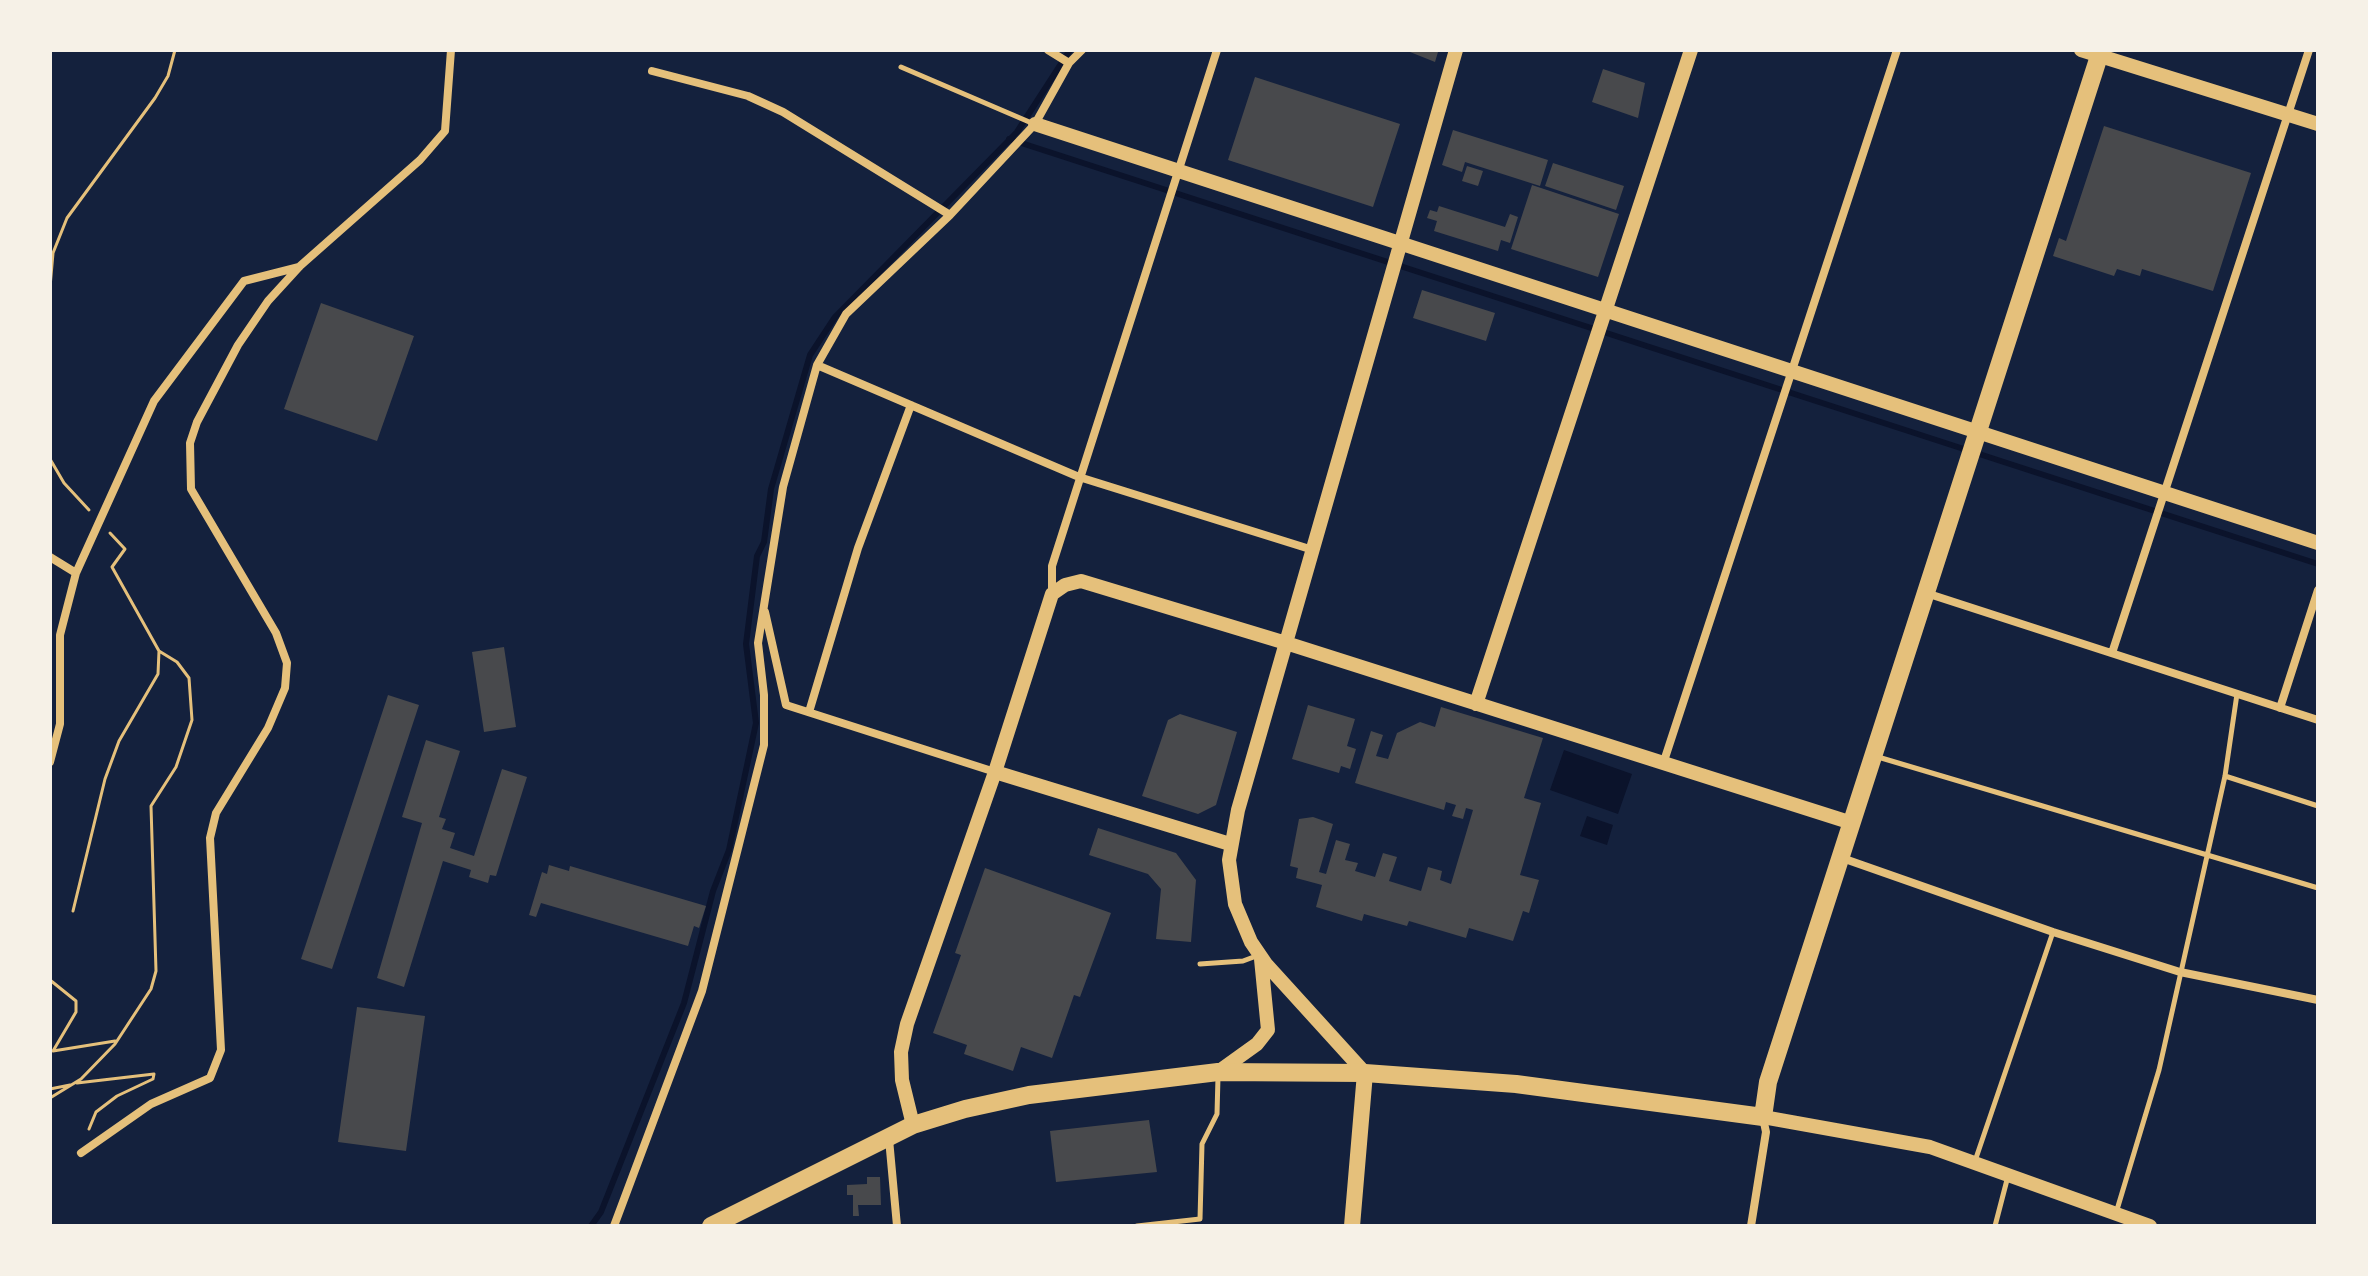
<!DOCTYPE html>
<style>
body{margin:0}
#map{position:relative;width:2368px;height:1276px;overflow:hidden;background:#14213d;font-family:"DM Sans",sans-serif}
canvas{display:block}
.frame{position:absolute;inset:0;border:52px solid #f6f1e7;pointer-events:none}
</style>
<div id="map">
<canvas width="2368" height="1276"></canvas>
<div class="frame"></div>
</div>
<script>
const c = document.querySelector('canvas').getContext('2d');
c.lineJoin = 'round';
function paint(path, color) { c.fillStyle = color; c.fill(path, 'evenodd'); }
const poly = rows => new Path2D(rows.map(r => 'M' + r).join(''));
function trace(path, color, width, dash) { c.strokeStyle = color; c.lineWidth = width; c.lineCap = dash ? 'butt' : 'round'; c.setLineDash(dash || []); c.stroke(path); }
paint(poly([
 [1564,750,1632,774,1618,814,1550,790],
 [1587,816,1613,825,1607,845,1580,836]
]), '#0b132b');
trace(poly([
 [1009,139,2318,564],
 [591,1226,601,1212,684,1003,713,891,729,850,756,723,746,644,757,556,764,542,771,489,810,355,835,317,1017,132,1070,50]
]), '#0b132b', 6);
paint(poly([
 [1405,50,1435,50,1438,52,1435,62],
 [1603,69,1645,83,1638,118,1592,102],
 [1255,77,1400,124,1373,207,1228,160],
 [2104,126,2251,173,2213,291,2142,269,2140,276,2117,269,2114,276,2053,256,2059,238,2066,241],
 [1453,130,1548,160,1540,186,1465,162,1462,172,1442,165],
 [1553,163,1624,186,1616,210,1545,186],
 [1467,166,1483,171,1478,186,1462,181],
 [1532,185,1619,214,1598,277,1511,249],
 [1439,206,1505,227,1510,214,1518,217,1510,243,1501,240,1498,251,1434,231,1437,221,1427,218,1430,210,1437,212],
 [1422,290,1495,313,1486,341,1413,318],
 [321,303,414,336,377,441,284,409],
 [504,647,516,727,484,732,472,652],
 [388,695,419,705,332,969,301,959],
 [1308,705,1355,719,1347,746,1356,749,1350,769,1341,766,1339,773,1292,759],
 [1441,707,1543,738,1524,798,1541,803,1520,875,1539,880,1529,913,1523,911,1513,941,1469,928,1466,938,1409,921,1407,926,1364,914,1362,921,1316,907,1322,885,1296,878,1298,868,1290,866,1299,819,1313,817,1333,824,1319,872,1326,874,1336,840,1350,844,1345,860,1358,863,1355,871,1375,877,1383,853,1397,857,1389,881,1421,891,1428,867,1442,871,1440,880,1451,884,1473,810,1466,808,1463,819,1452,816,1456,805,1446,802,1444,810,1355,783,1371,731,1383,735,1376,756,1388,759,1397,733,1420,722,1435,727],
 [1180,714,1237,732,1216,805,1198,814,1142,796,1168,720],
 [426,740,460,751,439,817,446,819,442,829,455,833,450,848,474,856,502,769,527,777,496,876,490,875,488,883,469,877,471,870,443,861,404,987,377,978,422,823,402,817],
 [1098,828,1176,853,1196,880,1191,942,1156,939,1161,889,1148,874,1089,855],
 [549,865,569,871,570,866,706,906,699,928,694,926,688,946,541,903,536,917,529,915,542,872,547,874],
 [985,868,1111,913,1080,997,1074,995,1052,1058,1021,1047,1013,1071,964,1054,967,1045,933,1033,961,955,955,953],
 [357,1007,425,1016,406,1151,338,1142],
 [1149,1120,1157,1172,1056,1182,1050,1131],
 [867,1177,880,1177,881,1205,858,1205,859,1216,853,1216,853,1195,847,1195,847,1185,867,1184]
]), '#48494c');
trace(poly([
 [50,287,53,253,67,218,155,98,168,76,175,50],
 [50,459,64,483,89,510],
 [73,911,105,779,119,741,158,674,159,651],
 [50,980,76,1001,76,1012,53,1051,115,1041],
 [77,1083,154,1074,153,1079,117,1096,96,1112,89,1129],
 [50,1089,70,1085],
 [50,1098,81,1079,115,1044,151,989,156,971,151,806,176,767,192,720,189,678,177,662,159,651,112,567,125,549,110,533]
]), '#e5c07b', 3);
trace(poly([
 [901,67,1034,124],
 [1878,757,2318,888],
 [2225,776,2318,806],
 [1200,964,1243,961,1259,955],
 [1975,1161,2053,932],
 [2116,1213,2159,1070,2225,776,2237,694],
 [1137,1226,1200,1219,1202,1144,1217,1114,1218,1077],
 [1995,1226,2008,1176]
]), '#e5c07b', 5);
trace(poly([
 [1048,50,1069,63],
 [652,71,748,96,783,112,950,215],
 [817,365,1079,477,1313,550],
 [50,557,76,573],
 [1926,593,2318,720],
 [1052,594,1052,566,1217,50],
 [765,612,786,705,995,772],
 [2112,653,2309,50],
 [2280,708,2318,590],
 [809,712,858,548,911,405],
 [50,762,60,724,60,635,76,573,154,401,244,281,299,267],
 [1663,764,1897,50],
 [1842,858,2053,932,2180,972,2318,1000],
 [889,1139,897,1226],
 [81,1153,151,1104,210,1078,221,1050,210,838,216,813,268,728,285,688,287,663,276,633,191,489,190,443,197,422,238,345,268,301,300,266,420,160,445,131,451,50],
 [614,1226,702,991,764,745,764,695,758,643,783,487,817,365,846,314,950,215,1035,124,1069,63,1082,50],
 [1751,1226,1766,1132,1763,1118]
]), '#e5c07b', 8);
trace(poly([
 [2081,50,2318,124],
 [1035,124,2318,543],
 [1476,704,1691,50],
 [995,772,1230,844],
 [1218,1072,1257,1044,1268,1030,1261,959],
 [1365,1073,1266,964,1251,942,1235,904,1229,860,1238,810,1456,50],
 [1763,1117,1930,1147,2150,1226],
 [913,1125,902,1080,901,1052,907,1024,995,772,1052,594,1065,585,1081,581,1286,643,1852,823]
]), '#e5c07b', 14);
trace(poly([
 [1352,1226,1365,1073]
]), '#e5c07b', 16);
trace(poly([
 [711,1226,913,1125,965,1109,1029,1095,1218,1072,1365,1073,1516,1084,1763,1117,1768,1082,2101,50]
]), '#e5c07b', 18);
</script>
